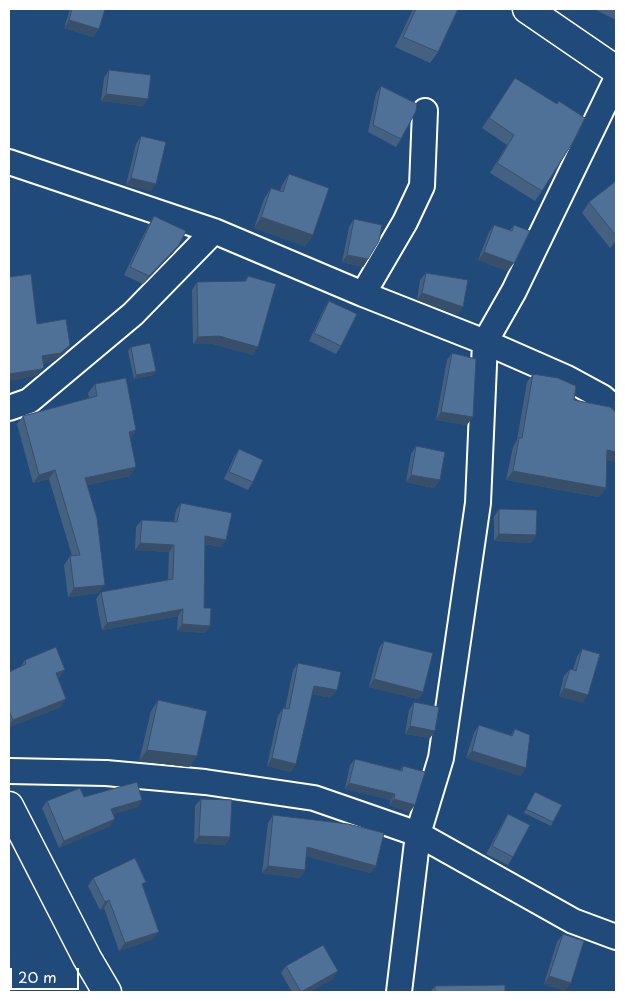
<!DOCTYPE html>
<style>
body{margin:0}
#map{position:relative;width:625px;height:1001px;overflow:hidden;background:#1f4a7a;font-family:"Playpen Sans",sans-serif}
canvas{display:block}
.frame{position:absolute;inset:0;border:10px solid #fff;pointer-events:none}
.scale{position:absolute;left:10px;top:968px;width:69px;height:22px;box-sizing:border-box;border:2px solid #fff;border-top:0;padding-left:6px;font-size:15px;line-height:18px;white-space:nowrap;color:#fff;-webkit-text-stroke:4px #1f4a7a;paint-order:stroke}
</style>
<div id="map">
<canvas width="625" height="1001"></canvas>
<div class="frame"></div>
<div class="scale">20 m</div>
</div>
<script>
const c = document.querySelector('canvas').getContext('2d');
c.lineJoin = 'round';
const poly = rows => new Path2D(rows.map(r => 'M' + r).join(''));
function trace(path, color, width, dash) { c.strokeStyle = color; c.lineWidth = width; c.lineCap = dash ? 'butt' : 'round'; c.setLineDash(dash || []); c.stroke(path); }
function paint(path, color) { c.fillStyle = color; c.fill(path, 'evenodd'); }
const street = poly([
 [9,162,214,231,363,294,485,342,567,378,602,397,616,409],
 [363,294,405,222,422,186,425,111],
 [9,408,29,401,133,314,214,231],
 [9,771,106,773,205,782,314,798,418,834,573,921,616,937],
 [399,992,418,834,441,758,478,503,485,342,514,291,616,80]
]);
const secondary = poly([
 [527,9,616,70],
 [9,806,87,958,107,992]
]);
trace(street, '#fff', 28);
trace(secondary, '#fff', 31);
trace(street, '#1f4a7a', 24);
trace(secondary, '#1f4a7a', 28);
paint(poly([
 [70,9,105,9,99,29,93,37,64,28],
 [413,9,458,9,438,52,430,63,395,47],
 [594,9,616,9,616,20],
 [109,70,148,99,143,106,101,101,104,78],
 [515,78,542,191,535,201,490,173,507,145,482,128],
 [381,86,401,139,396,147,368,132,376,94],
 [141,136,151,191,126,185,136,144],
 [289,174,313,235,305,246,254,228,264,199,271,188,280,191,282,185],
 [616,181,616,244,610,248,582,213,589,202],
 [154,216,174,252,143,284,124,275,149,224],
 [354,219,368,259,363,267,342,262,349,227],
 [494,225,510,230,514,225,508,271,478,260,489,232],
 [426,273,458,315,417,300,420,280],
 [248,276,253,355,213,344,193,344,192,290,197,282,244,282],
 [329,301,341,346,336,354,309,341,324,309],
 [131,347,156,371,153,375,134,379,128,351],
 [452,353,467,425,436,420,447,360],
 [533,374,574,400,616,462,607,460,606,488,599,497,506,480,513,447,517,440,527,382],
 [95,384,136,430,130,438,130,476,87,485,98,593,68,597,64,565,70,556,72,556,49,479,33,483,17,424,23,416,89,398,88,393],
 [416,446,440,480,434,488,406,482,411,454],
 [239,449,253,482,248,490,224,479,234,457],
 [181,503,221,547,205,544,204,608,210,626,205,633,177,631,178,616,102,630,96,599,101,592,168,580,169,552,135,550,136,527,142,520,174,522,176,510],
 [499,509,536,535,531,543,494,541,494,517],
 [384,641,423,692,418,699,369,687,379,648],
 [582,649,583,703,559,696,564,676,570,669,573,670,577,657],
 [25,660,60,677,58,678,61,707,9,727,9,672,20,667],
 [298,663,331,698,312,694,291,772,267,766,278,716,283,708,285,709,293,670],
 [158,700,197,756,189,767,139,761,151,711],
 [414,702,435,731,430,738,405,734,409,710],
 [479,725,511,735,515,729,521,776,466,758,474,733],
 [355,759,400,770,403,766,410,812,389,805,391,800,345,789,350,765],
 [535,792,553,822,551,826,524,813],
 [84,797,138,807,113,814,110,826,59,848,42,808,47,801],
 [201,799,230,837,225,845,194,843,195,806],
 [508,814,513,857,508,865,486,854,503,822],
 [273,815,376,866,370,873,306,856,305,870,300,878,262,873,268,823],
 [93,878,153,939,119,951,104,908,100,910,88,886],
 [563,934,565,991,544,984,557,942],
 [286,966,333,979,309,992,292,992,281,973],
 [435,986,505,992,430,992]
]), '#456182');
paint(poly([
 [69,20,99,29,93,37,64,28],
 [106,94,148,99,143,106,101,101],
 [131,178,156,184,151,191,126,185],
 [261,217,313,235,305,246,254,228],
 [616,240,616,244,610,248],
 [179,245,174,252,143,284,149,276],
 [484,252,514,263,508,271,478,260],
 [347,255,368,259,363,267,342,262],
 [422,293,463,307,458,315,417,300],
 [219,336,258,347,253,355,213,344,193,344,198,337],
 [70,345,65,353,55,361,37,364,42,356],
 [44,367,37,376,9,381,9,374],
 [156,371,153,375,134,379,136,375],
 [441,412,473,417,467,425,436,420],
 [136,430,130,439,129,432],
 [607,450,616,452,616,462,601,459],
 [136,467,130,476,79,487,85,478],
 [55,470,49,479,33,483,39,475],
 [513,471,606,488,599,497,506,480],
 [411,475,440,480,434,488,406,482],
 [499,534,536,535,531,543,494,541],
 [205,536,226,540,221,547,200,543],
 [140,543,174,545,169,552,135,550],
 [105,585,98,593,68,597,74,588],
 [183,609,178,616,102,630,107,623],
 [182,624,210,626,205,633,177,631],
 [65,670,60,677,51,681,56,673],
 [374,679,423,692,418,699,369,687],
 [314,686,337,690,331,698,309,693],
 [564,688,588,695,583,703,559,696],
 [66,699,61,707,9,727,9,726,13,720],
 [410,726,435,731,430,738,405,734],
 [147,750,197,756,189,767,139,761],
 [472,751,526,768,521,776,466,758],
 [272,758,296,764,291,772,267,766],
 [349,783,395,794,391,800,345,789],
 [394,799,415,805,410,812,389,805],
 [142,800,138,807,106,816,111,809],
 [115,819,110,826,59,848,64,841],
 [199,836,230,837,225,845,194,843],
 [307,847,376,866,370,873,302,855],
 [268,866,305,870,300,878,262,873],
 [109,900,104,908,100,910,105,902],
 [159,932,153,939,119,951,125,943],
 [338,971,333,979,309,992,301,992],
 [549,976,571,983,565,991,544,984]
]), '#384f6a');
const building = poly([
 [72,9,105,9,99,29,69,20,72,9],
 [416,9,458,9,438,52,403,37,416,9],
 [109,70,151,75,148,99,106,94,109,70],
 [515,78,557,104,559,101,585,118,573,142,542,191,497,163,514,135,489,118,515,78],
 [381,86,417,104,416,111,401,139,373,125,381,86],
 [141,136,166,142,156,184,131,178,141,136],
 [289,174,329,188,313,235,261,217,271,188,283,192,289,174],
 [616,181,616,236,589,202,616,181],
 [154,216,186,231,179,245,149,276,130,267,154,216],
 [354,219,382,225,379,241,368,259,347,255,354,219],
 [494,225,512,231,514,225,530,231,514,263,484,252,494,225],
 [426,273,468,280,463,307,422,293,426,273],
 [31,274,37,324,66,319,70,345,61,353,42,356,44,367,42,369,9,374,9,277,31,274],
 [248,276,276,284,258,347,219,336,198,337,197,282,246,281,248,276],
 [329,301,357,314,341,346,314,333,329,301],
 [150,343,156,371,136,375,131,347,150,343],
 [452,353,476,359,473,417,441,412,452,353],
 [533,374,558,378,576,386,574,400,610,407,616,412,616,452,607,450,606,488,513,471,519,438,522,438,533,374],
 [126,378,136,430,129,432,136,467,85,478,97,518,105,585,74,588,70,556,80,555,55,470,39,475,23,416,97,396,95,384,126,378],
 [416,446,445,452,440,480,411,475,416,446],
 [239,449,263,460,253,482,229,472,239,449],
 [181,503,232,513,226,540,205,536,204,608,211,608,210,626,182,624,183,609,107,623,101,592,173,579,174,545,140,543,142,520,177,522,181,503],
 [499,509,537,510,536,535,499,534,499,509],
 [384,641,433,653,423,692,374,679,384,641],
 [56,647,65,670,56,673,66,699,13,720,9,711,9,672,26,664,25,660,56,647],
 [582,649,600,654,588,695,564,688,570,669,576,671,582,649],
 [298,663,341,672,337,690,314,686,296,764,272,758,283,708,289,709,298,663],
 [158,700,207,711,197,756,147,750,158,700],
 [414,702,439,707,435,731,410,726,414,702],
 [479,725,512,736,515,729,530,735,526,768,472,751,479,725],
 [355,759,402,771,403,766,425,772,415,805,394,799,395,794,349,783,355,759],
 [137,782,142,800,111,809,115,819,64,841,47,801,80,788,84,797,137,782],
 [535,792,562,805,553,822,526,809,535,792],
 [201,799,232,800,230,837,199,836,201,799],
 [508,814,530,825,513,857,492,846,508,814],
 [273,815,348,824,384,833,376,866,307,847,305,870,268,866,273,815],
 [135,858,146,882,142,884,159,932,125,943,109,900,105,902,93,878,135,858],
 [563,934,584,941,571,983,549,976,563,934],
 [323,945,338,971,301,992,286,966,323,945],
 [505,985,505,992,435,992,435,986,505,985]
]);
paint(building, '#507197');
trace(building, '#384f6a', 1);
</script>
